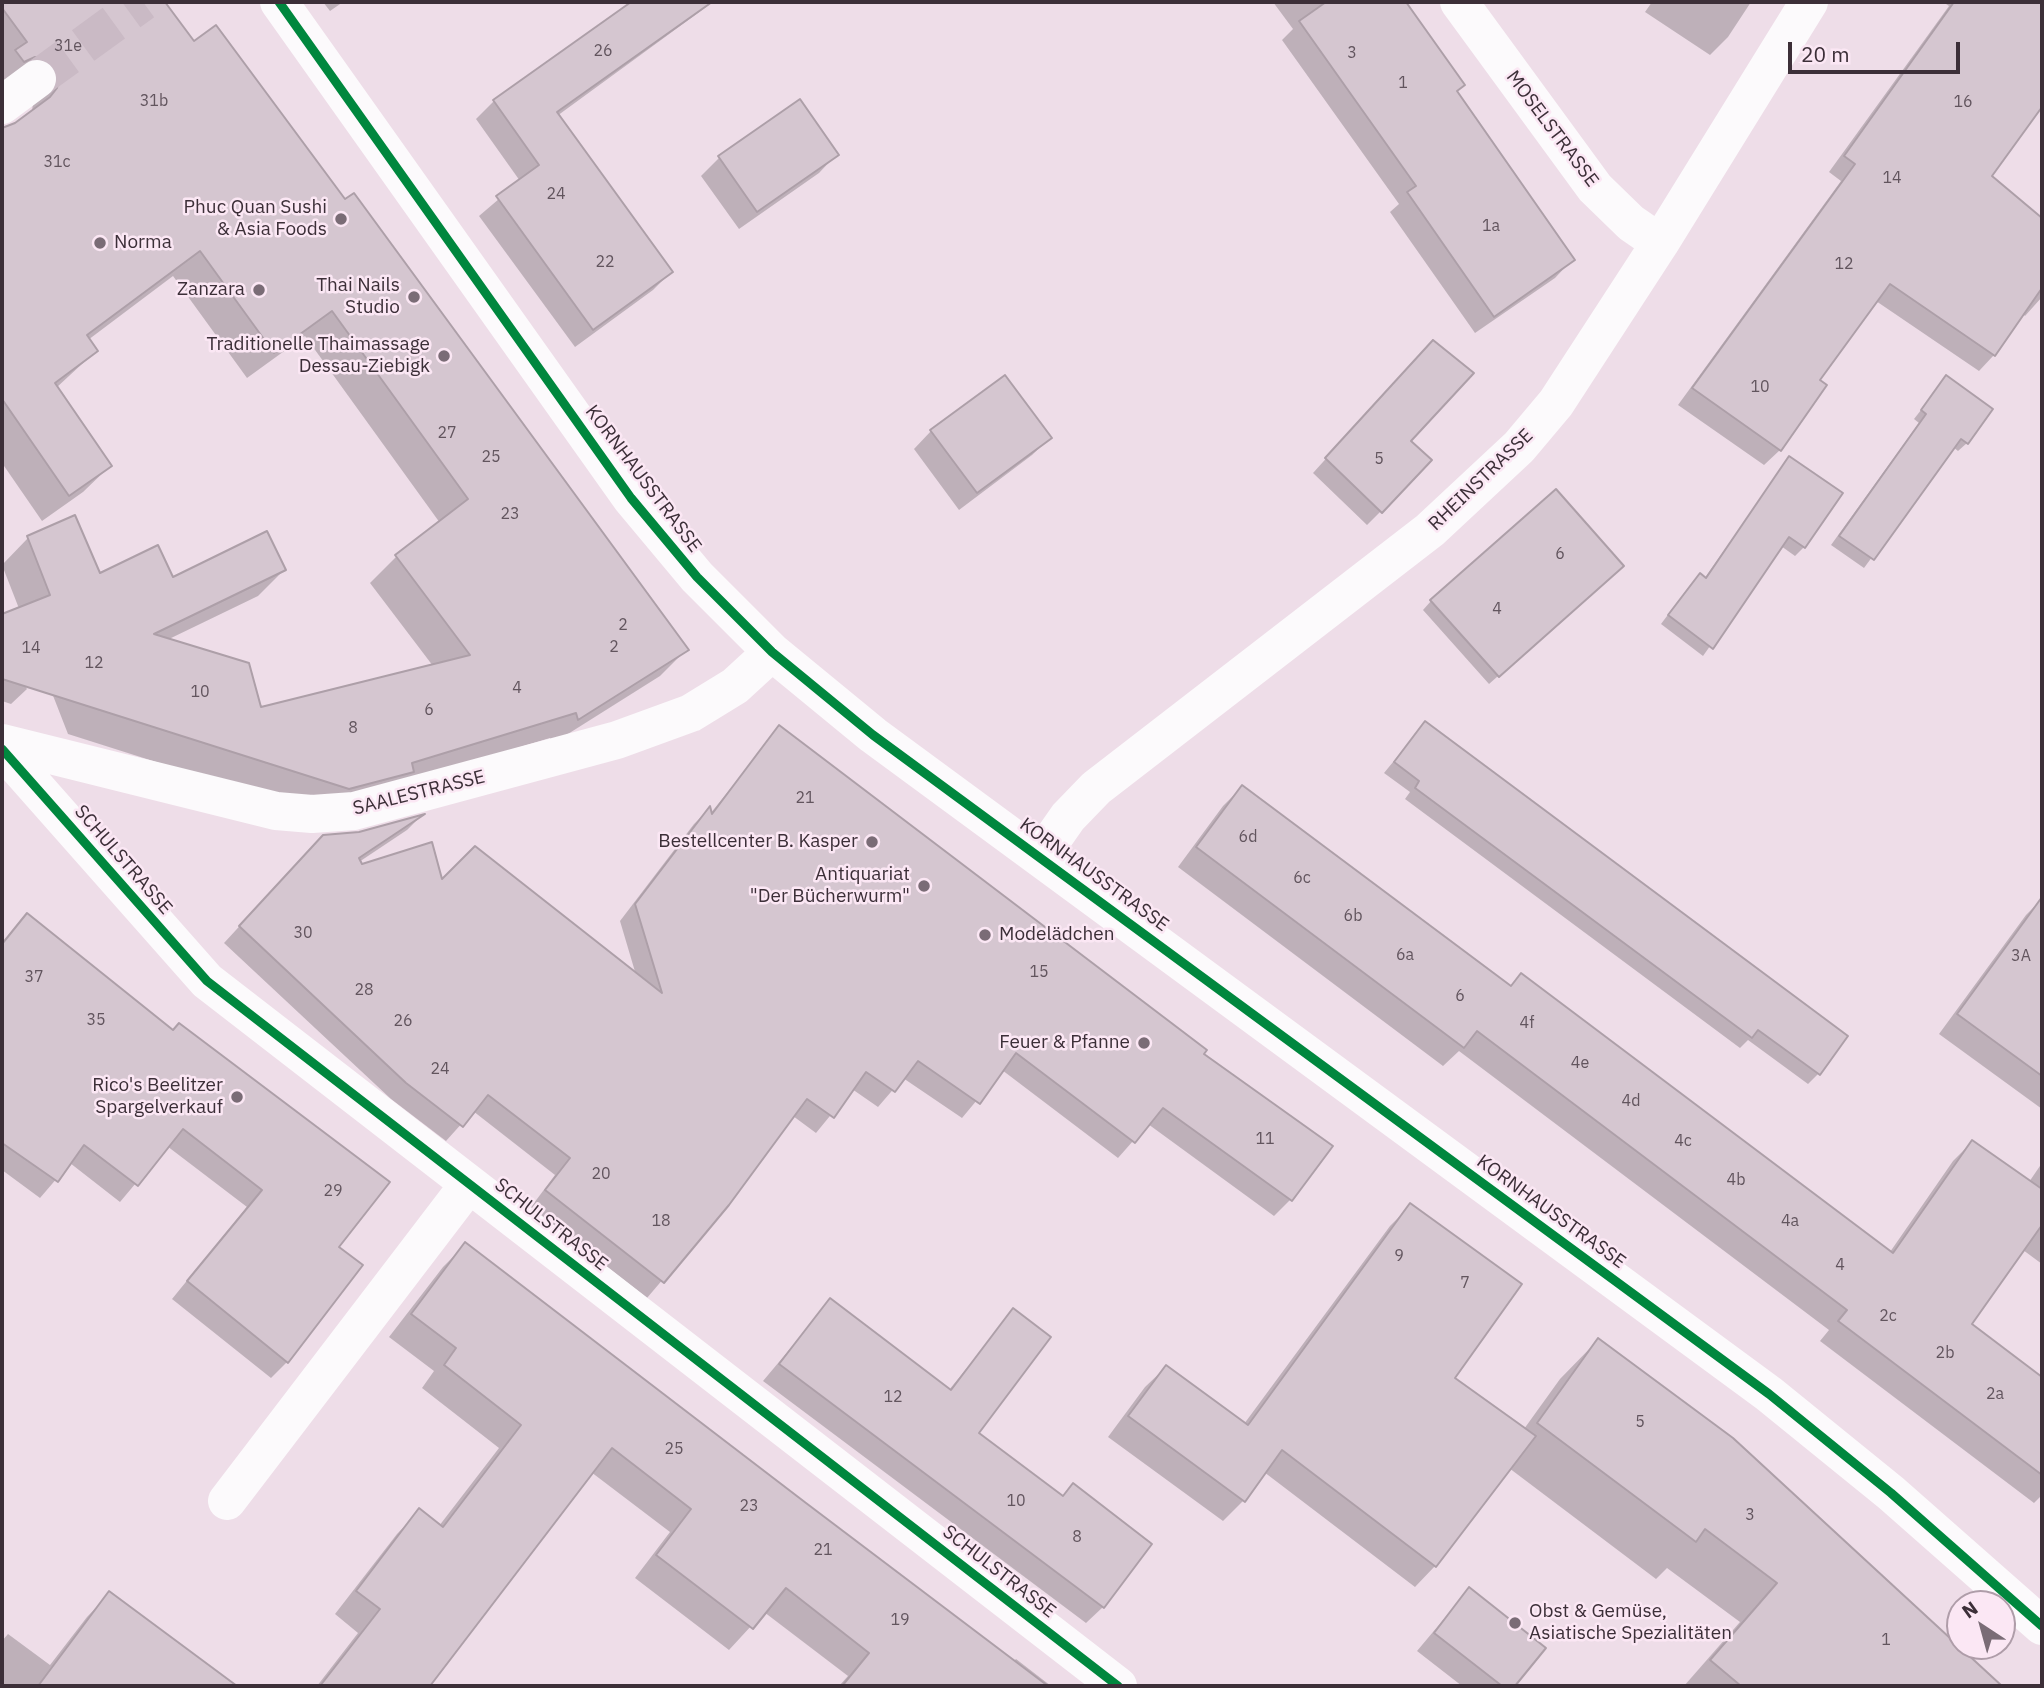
<!DOCTYPE html>
<meta charset="utf-8">
<style>
body{margin:0}
#map{position:relative;width:2044px;height:1688px;overflow:hidden;background:#eedde8;font-family:"IBM Plex Sans",sans-serif}
canvas{display:block}
.frame{position:absolute;inset:0;border:4px solid #3c2f38;pointer-events:none}
.north{position:absolute;left:1946px;top:1590px;width:70px;height:70px;box-sizing:border-box;background:#fbe7f4;border:2px solid #af9da9;border-radius:50%;rotate:324deg;font-size:19px;font-weight:700;line-height:28px;text-align:center;color:#3c2f38}
.north::after{content:'';display:block;margin:auto;width:24px;height:32px;background:#7a6c76;clip-path:polygon(50% 0,100% 100%,50% 72%,0 100%)}
.scale{position:absolute;left:1788px;top:42px;width:172px;height:32px;box-sizing:border-box;border:4px solid #3c2f38;border-top:0;padding-left:9px;font-size:21px;line-height:24px;white-space:nowrap;color:#3c2f38;-webkit-text-stroke:5px #fbe7f4;paint-order:stroke}
</style>
<div id="map">
<canvas width="2044" height="1688"></canvas>
<div class="frame"></div>
<div class="north">N</div>
<div class="scale">20 m</div>
</div>
<script>
const c = document.querySelector('canvas').getContext('2d');
c.lineJoin = 'round';
function paint(path, color) { c.fillStyle = color; c.fill(path, 'evenodd'); }
const poly = rows => new Path2D(rows.map(r => 'M' + r).join(''));
function trace(path, color, width, dash) { c.strokeStyle = color; c.lineWidth = width; c.lineCap = dash ? 'butt' : 'round'; c.setLineDash(dash || []); c.stroke(path); }
function label(font, color, halo, rows, align = 'center') {
  c.font = font + ' "IBM Plex Sans",sans-serif'; c.lineWidth = 5; c.setLineDash([]); c.textBaseline = 'middle'; c.strokeStyle = halo; c.fillStyle = color; for (const [text, x, y, turn = 0] of rows) {
    c.save(); c.translate(x, y); c.rotate((+turn || 0) * Math.PI / 180); c.textAlign = isNaN(turn) ? turn : align; if (halo) c.strokeText(text, 0, 0); c.fillText(text, 0, 0); c.restore();
  }
}
paint(poly([
 [2,2,163,2,194,43,345,202,686,650,660,676,552,744,550,738,401,783,323,815,68,734,2,565,28,538,74,518,99,576,172,579,284,570,258,596,167,640,259,709,433,666,370,583,396,557,440,523,305,336,247,378,173,276,88,340,96,351,56,388,110,466,83,492,42,521,2,463,2,130,16,124,32,111,33,103,2,85],
 [323,2,343,2,330,11],
 [634,2,713,2,557,116,671,272,653,290,575,347,479,216,520,181,476,119,494,101],
 [1273,2,1403,2,1463,85,1455,92,1572,260,1555,278,1475,333,1390,212,1399,204,1282,40,1293,29],
 [1652,2,1751,2,1728,37,1710,55,1645,12],
 [1943,2,2042,2,2042,104,1990,176,2042,221,2042,297,2025,316,2023,314,1994,355,1979,371,1876,301,1818,380,1780,450,1764,465,1678,405,1841,181,1829,172,1949,6],
 [800,101,836,155,819,173,739,229,701,176,719,158],
 [1419,356,1409,441,1381,511,1367,525,1313,473],
 [1946,378,1967,443,1958,451,1953,447,1864,568,1831,545,1919,423,1914,419],
 [931,431,1050,438,1032,455,959,510,914,449],
 [1789,458,1804,547,1795,556,1781,546,1703,656,1661,624,1691,584,1700,576,1704,579],
 [1614,574,1489,684,1423,610,1431,601],
 [2,653,27,689,11,704,2,701],
 [1425,723,1818,1074,1808,1084,1748,1040,1740,1048,1405,799,1410,792,1384,773],
 [780,727,1202,1054,1330,1146,1290,1200,1274,1216,1148,1124,1118,1158,1002,1070,962,1118,903,1078,878,1107,852,1089,816,1133,793,1116,727,1204,647,1298,531,1207,555,1175,473,1111,446,1141,391,1099,224,943,307,853,360,834,419,818,407,830,359,862,361,866,441,882,636,975,620,921,694,824,709,809,710,814],
 [1242,787,1509,987,1521,975,1890,1252,1953,1161,1972,1142,2029,1182,2042,1163,2042,1264,2023,1250,1969,1325,2042,1380,2042,1495,2034,1503,1820,1341,1829,1330,1459,1051,1443,1066,1178,867,1223,806],
 [2042,899,2042,1109,1939,1034,2026,915],
 [27,916,336,1248,287,1362,271,1378,172,1299,247,1207,167,1146,120,1202,70,1163,40,1198,2,1170,2,943],
 [1410,1206,1452,1378,1524,1429,1560,1379,1598,1340,1731,1439,2001,1686,1684,1686,1740,1622,1667,1568,1656,1579,1509,1468,1435,1566,1415,1587,1264,1472,1244,1500,1223,1521,1108,1437,1145,1387,1166,1367,1244,1424,1390,1226],
 [465,1245,1013,1662,1016,1659,1051,1686,839,1686,848,1676,764,1612,729,1650,635,1578,670,1532,591,1472,427,1686,317,1686,358,1633,335,1614,397,1534,419,1511,439,1526,499,1448,422,1388,434,1371,389,1337,443,1267],
 [831,1300,949,1390,1013,1311,976,1433,1062,1497,1073,1486,1103,1607,1086,1623,763,1381],
 [1469,1589,1543,1648,1513,1686,1462,1686,1417,1651],
 [109,1594,234,1686,2,1686,2,1641,8,1634,50,1665,87,1617]
]), '#0003');
const building = poly([
 [2,2,165,2,194,41,216,25,345,199,354,193,689,650,578,720,576,713,412,763,414,772,349,789,2,679,2,614,50,595,27,536,75,515,100,573,158,545,173,577,267,531,286,570,154,634,249,663,261,707,470,655,395,555,468,499,332,311,274,353,200,251,87,335,98,351,55,383,112,466,69,496,2,399,2,128,15,123,50,97,57,88,59,77,55,67,46,59,35,57,24,62,15,50,27,42,2,8,2,2],
 [631,2,712,2,557,112,673,272,593,330,496,196,539,165,493,100,631,2],
 [1326,2,1406,2,1465,85,1457,91,1575,260,1494,317,1407,192,1416,186,1299,21,1326,2],
 [1954,2,2042,2,2042,107,1992,176,2042,218,2042,288,1995,356,1890,284,1820,380,1827,385,1781,451,1692,388,1855,164,1844,156,1954,2],
 [800,99,839,155,757,212,718,156,800,99],
 [1433,340,1474,373,1411,441,1432,460,1382,513,1325,458,1433,340],
 [1005,375,1052,438,977,493,930,430,1005,375],
 [1946,375,1993,409,1968,444,1961,439,1874,560,1839,536,1926,414,1921,410,1946,375],
 [1789,456,1843,493,1805,548,1789,537,1713,649,1668,615,1700,573,1706,578,1789,456],
 [1556,489,1624,566,1499,677,1430,600,1556,489],
 [1425,721,1848,1036,1820,1075,1758,1030,1752,1038,1415,788,1419,781,1394,762,1425,721],
 [779,725,1207,1050,1204,1054,1333,1146,1292,1201,1163,1108,1135,1143,1016,1053,980,1104,918,1061,895,1092,866,1072,834,1118,807,1099,729,1205,664,1283,545,1190,570,1158,488,1095,463,1127,406,1083,239,926,323,835,359,832,425,814,359,858,362,864,432,842,442,879,475,846,662,993,635,904,710,806,712,814,779,725],
 [1242,785,1511,986,1521,973,1893,1253,1972,1140,2042,1189,2042,1225,1972,1324,2042,1377,2042,1475,1838,1321,1847,1310,1477,1031,1464,1048,1196,847,1242,785],
 [2042,897,2042,1076,1957,1014,2042,897],
 [27,913,173,1030,179,1023,390,1182,339,1247,363,1265,288,1363,187,1281,262,1190,183,1129,138,1186,84,1145,58,1182,2,1143,2,944,27,913],
 [1410,1203,1522,1284,1455,1378,1536,1436,1436,1567,1282,1450,1245,1502,1128,1416,1166,1365,1248,1425,1410,1203],
 [465,1242,806,1503,1048,1686,842,1686,869,1653,786,1588,753,1629,656,1555,691,1509,612,1448,430,1686,320,1686,380,1609,356,1591,419,1508,443,1527,521,1425,444,1365,456,1348,411,1314,465,1242],
 [830,1298,951,1390,1013,1308,1051,1337,979,1433,1063,1496,1073,1483,1152,1544,1104,1608,779,1364,830,1298],
 [1598,1338,1733,1438,2002,1686,1741,1686,1710,1660,1777,1583,1705,1529,1696,1542,1537,1423,1598,1338],
 [1469,1587,1546,1648,1515,1686,1502,1686,1434,1633,1469,1587],
 [109,1591,237,1686,38,1686,109,1591]
]);
paint(building, '#d5c6d0');
trace(building, '#ad9fa8', 2);
trace(poly([
 [37,79,143,2]
]), '#cabac5', 38, [38, 19]);
trace(poly([
 [279,2,631,498,697,577,772,652,873,735,1769,1394,1891,1493,2042,1626],
 [1459,2,1595,188,1631,223,1660,243],
 [2,105,37,79],
 [2,743,276,811,312,814,354,811,617,740,691,713,735,686,772,652],
 [2,749,207,981,1118,1686],
 [1040,857,1068,817,1096,788,1430,530,1519,447,1556,403,1660,243,1809,2],
 [227,1501,469,1184]
]), '#fcfafc', 38);
trace(poly([
 [279,2,631,498,697,577,772,652,873,735,1769,1394,1891,1493,2042,1626],
 [2,749,207,981,1118,1686]
]), '#00873e', 9);
for (const [x, y, r, color] of [
 [341,219,7,"#7a6c76"],
 [100,243,7,"#7a6c76"],
 [259,290,7,"#7a6c76"],
 [414,297,7,"#7a6c76"],
 [444,356,7,"#7a6c76"],
 [872,842,7,"#7a6c76"],
 [924,886,7,"#7a6c76"],
 [985,935,7,"#7a6c76"],
 [1144,1043,7,"#7a6c76"],
 [237,1097,7,"#7a6c76"],
 [1515,1623,7,"#7a6c76"]
]) { const dot = new Path2D(); dot.arc(x, y, r, 0, 2 * Math.PI); c.fillStyle = color; c.fill(dot); trace(dot, '#fbe7f4', 2.5); }
label('16px', '#62555e', null, [
 ["31e",68,46],
 ["26",603,51],
 ["3",1352,53],
 ["1",1403,83],
 ["31b",154,101],
 ["16",1963,102],
 ["31c",57,162],
 ["14",1892,178],
 ["24",556,194],
 ["1a",1491,226],
 ["22",605,262],
 ["12",1844,264],
 ["10",1760,387],
 ["27",447,433],
 ["25",491,457],
 ["5",1379,459],
 ["23",510,514],
 ["6",1560,554],
 ["4",1497,609],
 ["2",623,625],
 ["2",614,647],
 ["14",31,648],
 ["12",94,663],
 ["4",517,688],
 ["10",200,692],
 ["6",429,710],
 ["8",353,728],
 ["21",805,798],
 ["6d",1248,837],
 ["6c",1302,878],
 ["6b",1353,916],
 ["30",303,933],
 ["6a",1405,955],
 ["3A",2021,956],
 ["15",1039,972],
 ["37",34,977],
 ["28",364,990],
 ["6",1460,996],
 ["35",96,1020],
 ["26",403,1021],
 ["4f",1527,1023],
 ["4e",1580,1063],
 ["24",440,1069],
 ["4d",1631,1101],
 ["11",1265,1139],
 ["4c",1683,1141],
 ["20",601,1174],
 ["4b",1736,1180],
 ["29",333,1191],
 ["18",661,1221],
 ["4a",1790,1221],
 ["9",1399,1256],
 ["4",1840,1265],
 ["7",1465,1283],
 ["2c",1888,1316],
 ["2b",1945,1353],
 ["2a",1995,1394],
 ["12",893,1397],
 ["5",1640,1422],
 ["25",674,1449],
 ["10",1016,1501],
 ["23",749,1506],
 ["3",1750,1515],
 ["8",1077,1537],
 ["21",823,1550],
 ["19",900,1620],
 ["1",1886,1640]
]);
label('19px', '#3c2f38', '#fbe7f4', [
 ["MOSELSTRASSE",1552,129,53],
 ["KORNHAUSSTRASSE",643,479,53],
 ["RHEINSTRASSE",1481,480,-44],
 ["SAALESTRASSE",419,793,-14],
 ["SCHULSTRASSE",123,860,49],
 ["KORNHAUSSTRASSE",1094,875,36],
 ["KORNHAUSSTRASSE",1551,1212,36],
 ["SCHULSTRASSE",551,1225,38],
 ["SCHULSTRASSE",999,1572,38]
]);
label('19px', '#3c2f38', '#fbe7f4', [
 ["Phuc Quan Sushi",327,208],
 ["& Asia Foods",327,230],
 ["Norma",114,243,"left"],
 ["Thai Nails",400,286],
 ["Studio",400,308],
 ["Zanzara",245,290],
 ["Traditionelle Thaimassage",430,345],
 ["Dessau-Ziebigk",430,367],
 ["Bestellcenter B. Kasper",858,842],
 ["Antiquariat",910,875],
 ["\"Der Bücherwurm\"",910,897],
 ["Modelädchen",999,935,"left"],
 ["Feuer & Pfanne",1130,1043],
 ["Rico's Beelitzer",223,1086],
 ["Spargelverkauf",223,1108],
 ["Obst & Gemüse,",1529,1612,"left"],
 ["Asiatische Spezialitäten",1529,1634,"left"]
], 'right');
</script>
